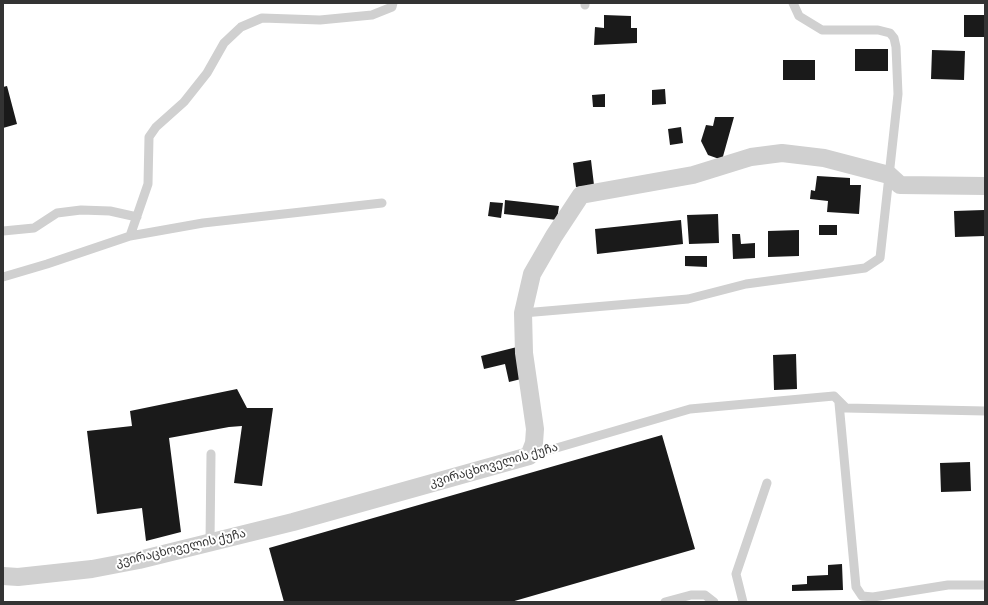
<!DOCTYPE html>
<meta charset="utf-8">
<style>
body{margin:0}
#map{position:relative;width:988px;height:605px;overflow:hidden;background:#fff;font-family:"Source Sans 3",sans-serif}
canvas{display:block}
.frame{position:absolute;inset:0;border:4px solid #333;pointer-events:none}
</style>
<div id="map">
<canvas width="988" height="605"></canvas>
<div class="frame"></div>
</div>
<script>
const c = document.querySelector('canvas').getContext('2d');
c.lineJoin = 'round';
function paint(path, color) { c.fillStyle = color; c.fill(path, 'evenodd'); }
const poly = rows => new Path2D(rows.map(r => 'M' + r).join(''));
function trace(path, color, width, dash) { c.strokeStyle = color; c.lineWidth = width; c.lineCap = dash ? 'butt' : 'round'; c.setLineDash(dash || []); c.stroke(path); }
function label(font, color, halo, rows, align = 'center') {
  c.font = font + ' "Source Sans 3","Noto Sans Georgian",sans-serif'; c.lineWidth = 4; c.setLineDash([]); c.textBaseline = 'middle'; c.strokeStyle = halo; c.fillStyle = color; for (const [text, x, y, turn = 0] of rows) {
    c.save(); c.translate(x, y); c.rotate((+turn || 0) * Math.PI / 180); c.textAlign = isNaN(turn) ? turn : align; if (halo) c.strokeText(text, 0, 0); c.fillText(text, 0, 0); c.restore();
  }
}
paint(poly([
 [604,15,631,16,631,28,637,28,637,43,594,45,595,27,604,28],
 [964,15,985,15,985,37,964,37],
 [855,49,888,49,888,71,855,71],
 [932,50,965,51,964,80,931,79],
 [783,60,815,60,815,80,783,80],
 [7,86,17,124,3,128,3,87],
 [665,89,666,104,652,105,652,90],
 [605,94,605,107,593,107,592,95],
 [715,117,734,117,722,160,708,155,701,141,706,125,713,126],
 [681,127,683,143,670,145,668,129],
 [591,160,594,185,576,187,573,163],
 [817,176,850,178,850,185,861,185,859,214,827,212,828,201,810,199,811,190,815,191],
 [505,200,559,206,557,220,504,214],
 [490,202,503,203,501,218,488,216],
 [984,210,985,236,955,237,954,211],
 [718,214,719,243,689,244,687,215],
 [681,220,683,244,597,254,595,229],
 [819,225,837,225,837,235,819,235],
 [799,230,799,256,768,257,768,231],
 [732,234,740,234,741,244,755,243,755,258,733,259],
 [685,256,707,256,707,267,685,266],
 [517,347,525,378,509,382,505,364,484,369,481,356],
 [796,354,797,389,774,390,773,355],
 [237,389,247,408,273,408,262,486,234,483,242,426,229,427,169,438,181,532,146,541,142,508,97,514,87,431,132,426,130,411],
 [662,435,695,549,511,602,284,602,269,548],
 [970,462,971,491,941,492,940,463],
 [842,564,843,590,792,591,792,585,807,584,807,576,828,575,828,565]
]), '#1a1a1a');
trace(poly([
 [585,3,585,5],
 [3,231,34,228,57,213,81,210,110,211,137,217],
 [130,236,148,184,149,137,156,127,184,102,207,73,224,43,241,27,262,18,320,20,372,15,392,7,393,3],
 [3,277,47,264,130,236,203,223,382,203],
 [523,313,688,299,746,284,865,268,880,258,898,94,896,47,894,38,890,33,878,30,822,30,799,16,793,3],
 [839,403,856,587,862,596,873,597,948,585,985,585],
 [529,456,690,409,834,396,846,408,985,411],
 [210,542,211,454],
 [665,602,691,595,705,595,714,602],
 [743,602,736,574,767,483]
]), '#d0d0d0', 9);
trace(poly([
 [3,576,18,577,92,569,139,560,293,522,529,456,534,443,535,429,524,353,523,313,532,274,554,236,581,195,693,175,751,157,782,153,824,158,889,175,900,185,985,186]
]), '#d0d0d0', 18);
label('12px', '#333', '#fff', [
 ["კვირაცხოველის ქუჩა",494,466,-16],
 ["კვირაცხოველის ქუჩა",181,549,-13]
]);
</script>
